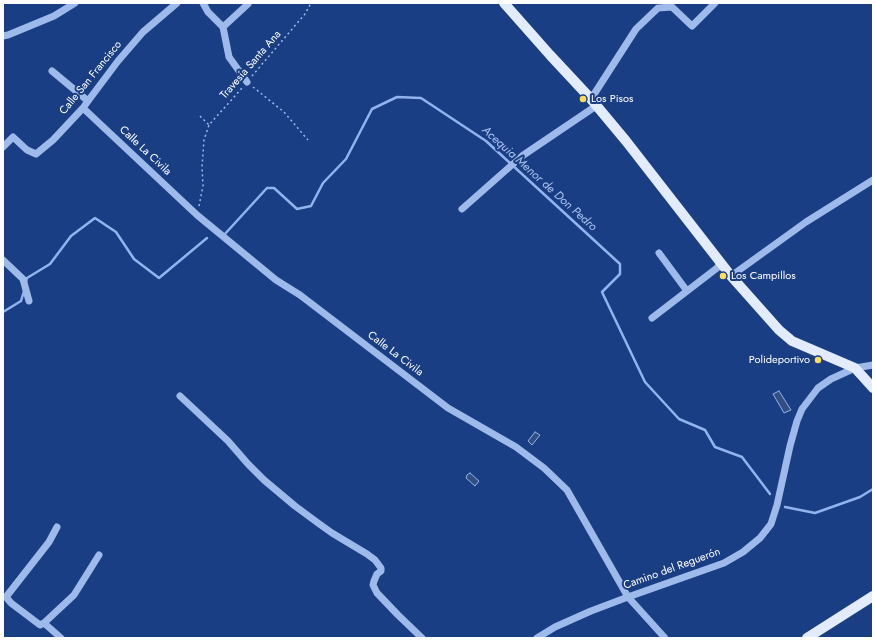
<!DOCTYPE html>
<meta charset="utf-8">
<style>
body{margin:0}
#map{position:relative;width:876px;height:641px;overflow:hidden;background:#1a3e83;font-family:Jost,sans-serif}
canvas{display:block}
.frame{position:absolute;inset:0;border:4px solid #fff;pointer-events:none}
</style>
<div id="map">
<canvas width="876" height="641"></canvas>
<div class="frame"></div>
</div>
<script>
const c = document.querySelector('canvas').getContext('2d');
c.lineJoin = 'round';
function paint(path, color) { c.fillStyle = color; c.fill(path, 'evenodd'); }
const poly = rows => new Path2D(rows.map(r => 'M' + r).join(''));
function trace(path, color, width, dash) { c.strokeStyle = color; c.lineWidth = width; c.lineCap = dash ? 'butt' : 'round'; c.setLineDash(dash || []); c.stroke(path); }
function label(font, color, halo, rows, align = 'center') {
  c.font = font + ' Jost,sans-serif'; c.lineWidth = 4; c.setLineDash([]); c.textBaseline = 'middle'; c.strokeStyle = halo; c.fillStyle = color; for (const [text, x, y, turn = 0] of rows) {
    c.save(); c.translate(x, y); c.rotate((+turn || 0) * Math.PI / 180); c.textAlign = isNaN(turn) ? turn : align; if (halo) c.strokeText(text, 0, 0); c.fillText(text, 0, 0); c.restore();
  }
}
const water = poly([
 [779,391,791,410,784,413,773,394,779,391],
 [535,432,540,435,532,445,528,441,535,432],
 [470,473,479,481,475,486,466,478,467,475,470,473]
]);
paint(water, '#334e81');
trace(water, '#91b4ee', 1);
trace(poly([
 [224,235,267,188,274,188,297,209,311,206,323,183,346,159,372,109,397,97,421,98,486,141,620,264,620,274,602,292,645,382,679,419,705,430,715,447,742,457,770,494],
 [26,282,27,278,50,264,71,236,95,218,116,232,134,259,159,278,207,238],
 [3,312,21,301,24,291],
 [785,507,815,513,860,497,873,489]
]), '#91b4ee', 2.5);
trace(poly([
 [252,76,305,14,311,3],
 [253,87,284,112,308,140],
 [200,116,209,125,242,88],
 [199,206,203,186,202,167,204,140,209,125]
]), '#9ebaeb', 1.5, [2, 3]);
trace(poly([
 [203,3,208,12,223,27,229,57,247,82],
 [223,27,248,4,247,3],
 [3,36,8,35,54,16,75,3],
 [52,71,88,101],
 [591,99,636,29,658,8,672,7,692,26,715,3],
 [83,108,197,215,276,280,300,295,448,408,516,447,544,468,567,490,628,597,665,638],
 [3,147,13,137,27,150,36,154,53,140,83,108,88,101,118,61,143,32,177,3],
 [462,209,522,156,596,106],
 [659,253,687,291],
 [3,260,23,279,29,301],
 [731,276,806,222,873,180],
 [652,318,717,268,721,263],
 [180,396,228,441,248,464,264,480,295,506,318,523,332,533,367,554,375,560,381,568,381,571,377,574,374,581,373,585,377,593,398,615,422,638],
 [57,527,49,542,6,597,11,603,40,625,44,623,61,638],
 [44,623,74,595,99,555],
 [537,638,555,627,591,611,628,597,724,563,743,552,760,538,771,524,777,505,790,446,797,421,802,409,818,388,831,379,855,368,873,365]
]), '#9ebaeb', 7);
trace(poly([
 [504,3,550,55,591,99,626,141,731,276,779,330,792,341,855,368,873,388],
 [807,638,873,596]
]), '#e3ebff', 10);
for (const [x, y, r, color] of [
 [583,99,4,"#fedd5a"],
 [723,276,4,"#fedd5a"],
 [818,360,4,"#fedd5a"]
]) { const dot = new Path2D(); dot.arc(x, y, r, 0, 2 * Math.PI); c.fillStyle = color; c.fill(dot); trace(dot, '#1a3e83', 1.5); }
label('11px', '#fff', '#1a3e83', [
 ["Travesía Santa Ana",251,65,-49],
 ["Calle San Francisco",91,78,-51],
 ["Calle La Civila",145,151,43],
 ["Calle La Civila",395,354,37],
 ["Camino del Reguerón",672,569,-20]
]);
label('11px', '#fff', '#1a3e83', [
 ["Los Pisos",591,99],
 ["Los Campillos",731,276],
 ["Polideportivo",810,360,"right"]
], 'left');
label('italic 12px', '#aac5f3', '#1a3e83', [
 ["Acequia Menor de Don Pedro",539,179,42]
]);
</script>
